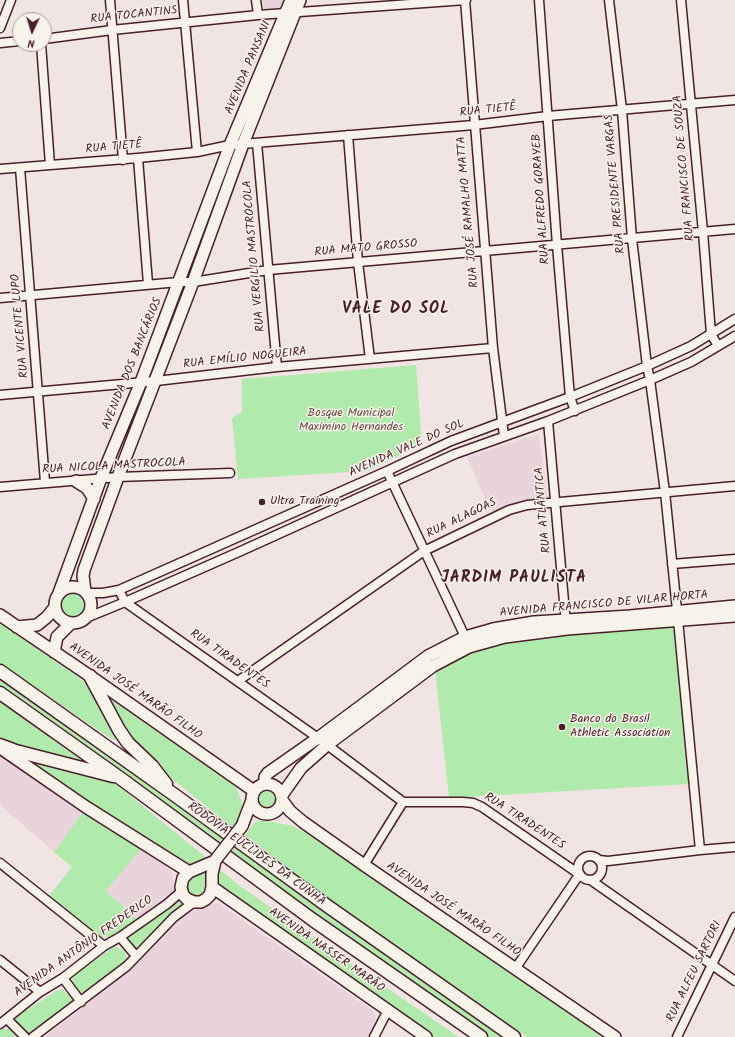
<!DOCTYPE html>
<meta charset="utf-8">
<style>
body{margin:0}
#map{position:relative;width:735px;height:1037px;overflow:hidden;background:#f1e5e3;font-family:Kalam,sans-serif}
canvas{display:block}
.north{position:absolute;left:12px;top:12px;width:40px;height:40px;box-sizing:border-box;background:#f7f3e8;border:1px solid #b29e9c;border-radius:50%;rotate:184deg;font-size:11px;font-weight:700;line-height:16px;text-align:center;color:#4a1f2b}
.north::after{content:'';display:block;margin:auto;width:14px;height:18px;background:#4a1f2b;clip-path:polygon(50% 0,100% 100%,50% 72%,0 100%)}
</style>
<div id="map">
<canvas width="735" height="1037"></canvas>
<div class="north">N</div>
</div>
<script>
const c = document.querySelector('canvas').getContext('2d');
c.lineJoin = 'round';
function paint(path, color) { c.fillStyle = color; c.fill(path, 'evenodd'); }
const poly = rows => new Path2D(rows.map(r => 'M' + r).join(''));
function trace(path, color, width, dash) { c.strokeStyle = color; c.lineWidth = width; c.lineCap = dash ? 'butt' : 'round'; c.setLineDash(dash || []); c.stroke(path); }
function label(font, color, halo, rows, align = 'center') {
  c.font = font + ' Kalam,sans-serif'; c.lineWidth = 3; c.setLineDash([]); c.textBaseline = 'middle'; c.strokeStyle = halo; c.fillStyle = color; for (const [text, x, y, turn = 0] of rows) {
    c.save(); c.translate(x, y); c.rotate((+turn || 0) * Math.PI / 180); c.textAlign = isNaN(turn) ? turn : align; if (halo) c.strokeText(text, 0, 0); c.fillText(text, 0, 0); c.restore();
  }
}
paint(poly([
 [262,0,285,0,279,8,265,9,263,6],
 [539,434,548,497,520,501,492,513,480,487,467,457],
 [0,751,85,809,54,852,0,805],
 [142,848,172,872,174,887,171,896,137,919,106,891],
 [218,903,373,1011,376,1018,374,1028,369,1037,44,1037,132,969,139,958,182,916,207,905]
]), '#ead4dc');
paint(poly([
 [416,365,422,445,366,471,238,479,232,418,242,412,242,379],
 '58 605a15 15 0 1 1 30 0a15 15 0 1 1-30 0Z',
 [675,622,689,784,449,798,435,669,471,650,506,640],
 [0,623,92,687,119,736,118,739,114,740,107,736,0,664],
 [0,676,225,836,217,845,0,688],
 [103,694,236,787,241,800,243,808,240,817,232,827,155,765,131,742],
 [0,702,39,729,54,741,86,763,88,766,84,766,0,740],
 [36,762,112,781,208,859,197,866,181,862,132,831,34,765],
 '254 799a13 13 0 1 1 26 0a13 13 0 1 1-26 0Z',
 [85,809,142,848,106,891,137,919,111,938,95,936,48,897,72,867,54,852],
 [262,820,293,826,332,847,602,1037,527,1037,330,900,245,835,256,821],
 [236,846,507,1037,487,1037,314,917,230,854],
 [212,866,206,891,203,895,200,898,190,898,183,883,185,879],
 [219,869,240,886,334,952,459,1037,430,1037,220,890,214,882],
 [175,901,179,901,182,904,182,906,171,915,140,948,136,949,133,947,127,940,129,935,169,909],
 [115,946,124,951,128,959,124,966,88,992,80,992,72,982,73,976],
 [62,989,73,999,72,1005,30,1035,26,1035,16,1022,16,1017,58,990],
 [9,1028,16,1037,0,1037,0,1030]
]), '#b1eaad');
const minor = poly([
 [110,0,123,160],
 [183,0,197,152],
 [256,0,258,15],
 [465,0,493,348,504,436],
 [539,0,557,245,570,397,575,411],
 [609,0,622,110,632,239,647,366,650,380,665,492,678,620,700,850],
 [681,0,703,232,711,334,718,346],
 [0,28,11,0],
 [44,39,112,30,258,15,466,0],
 [0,43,20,41],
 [41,44,50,165],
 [348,135,358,262,370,359],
 [257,143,277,367],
 [138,158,148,284],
 [20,168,45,482],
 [0,169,138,158,197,152,230,145,474,125,548,116,735,100],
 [0,298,179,282,193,282,268,270,735,229],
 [0,395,156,381,277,367,493,348],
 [548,421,566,624],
 [387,471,467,641],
 [0,487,118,477,230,473],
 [672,564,735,559],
 [119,590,125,602,318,738,403,802,463,802,473,803,482,807,579,874],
 [87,593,103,593,119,590,387,471,451,441,570,397,647,366,691,346,735,319],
 [86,618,125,602,241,551,455,454,548,421,650,380,691,362,735,336],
 [238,681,424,551,509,510,527,505,735,486],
 '578 868a12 12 0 1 1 24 0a12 12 0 1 1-24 0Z',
 [599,860,608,861,700,850,735,847],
 [0,863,104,946],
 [364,865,403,802],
 [592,881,735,981],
 [120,937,136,956],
 [0,960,40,992],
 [515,969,579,875],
 [63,978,81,1002],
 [7,1019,25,1037],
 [0,1024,40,992,63,978,104,946,120,937,167,904,182,891],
 [33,1037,127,966,174,917,194,902],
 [374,1037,388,1010],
 [677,1037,735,917]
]);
const major = poly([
 [76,481,87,488,94,499],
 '55 605a18 18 0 1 1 36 0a18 18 0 1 1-36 0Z',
 [85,591,83,576,84,570,118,477,193,282,243,144,300,0],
 [59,593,101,478,141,382,230,145,291,0],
 [0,615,90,676,254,791],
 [17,627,37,625,47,617,55,607],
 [54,652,57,637,71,623],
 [2,749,86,807,189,872],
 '252 799a15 15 0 1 1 30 0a15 15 0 1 1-30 0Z',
 [265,784,265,777,268,773,318,738,428,656,465,637,493,629,534,622,630,616,735,606],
 [282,795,301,768,327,745,433,666,469,647,505,637,567,629,735,616],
 [282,800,290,811,303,822,364,865,615,1037],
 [242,826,252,800],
 [215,861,189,872,183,878,181,887,183,895,187,899,194,902,201,902,206,899,210,895,212,887,212,874,215,861,217,858],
 [212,887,426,1037]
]);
const highway = poly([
 [0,671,176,796,326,905,514,1037],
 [90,676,119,730,128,743,152,766,166,784],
 [0,693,120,778,313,920,481,1037],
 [0,745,16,751,113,776]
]);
trace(minor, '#4a1f2b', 11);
trace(major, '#4a1f2b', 14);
trace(highway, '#4a1f2b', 15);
trace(minor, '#f7f3e8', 8);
trace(major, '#f7f3e8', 11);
trace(highway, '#f7f3e8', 12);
const majorBridge = poly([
 [217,858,242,826]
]);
trace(majorBridge, '#4a1f2b', 14, []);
trace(majorBridge, '#f7f3e8', 11);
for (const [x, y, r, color] of [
 [262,502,4,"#4a1f2b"],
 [562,727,4,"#4a1f2b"]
]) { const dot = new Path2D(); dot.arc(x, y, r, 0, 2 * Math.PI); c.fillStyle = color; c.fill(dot); trace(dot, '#f7f3e8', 1.5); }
label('12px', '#4a1f2b', '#f7f3e8', [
 ["RUA TOCANTINS",134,16,-6],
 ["AVENIDA PANSANI",249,68,-67],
 ["RUA TIETÊ",488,111,-6],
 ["RUA TIETÊ",114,148,-5],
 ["RUA FRANCISCO DE SOUZA",685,168,-95],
 ["RUA PRESIDENTE VARGAS",616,184,-95],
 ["RUA ALFREDO GORAYEB",542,199,-94],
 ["RUA JOSÉ RAMALHO MATTA",469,212,-95],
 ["RUA MATO GROSSO",366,249,-5],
 ["RUA VERGILIO MASTROCOLA",255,256,-95],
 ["RUA VICENTE LUPO",21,326,-95],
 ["RUA EMÍLIO NOGUEIRA",245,359,-6],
 ["AVENIDA DOS BANCÁRIOS",133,364,-68],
 ["AVENIDA VALE DO SOL",407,449,-24],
 ["RUA NICOLA MASTROCOLA",114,467,-3],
 ["RUA ATLÂNTICA",544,510,-95],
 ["RUA ALAGOAS",462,519,-26],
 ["AVENIDA FRANCISCO DE VILAR HORTA",604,605,-5],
 ["RUA TIRADENTES",229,660,35],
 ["AVENIDA JOSÉ MARÃO FILHO",135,692,35],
 ["RUA TIRADENTES",524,822,33],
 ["RODOVIA EUCLIDES DA CUNHA",256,855,36],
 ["AVENIDA JOSÉ MARÃO FILHO",453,910,34],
 ["AVENIDA ANTÔNIO FREDERICO",84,947,-35],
 ["AVENIDA NASSER MARÃO",326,951,35],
 ["RUA ALFEU SARTORI",695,972,-64]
]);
label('12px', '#64524c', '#f7f3e8', [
 ["Bosque Municipal",351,414],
 ["Maximino Hernandes",351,428]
]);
label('12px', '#4a1f2b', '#f7f3e8', [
 ["Ultra Training",270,502],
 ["Banco do Brasil",570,720],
 ["Athletic Association",570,734]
], 'left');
c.letterSpacing = '1px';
label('bold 16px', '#4a1f2b', '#f7f3e8', [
 ["VALE DO SOL",396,310],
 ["JARDIM PAULISTA",514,579]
]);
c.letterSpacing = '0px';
</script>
